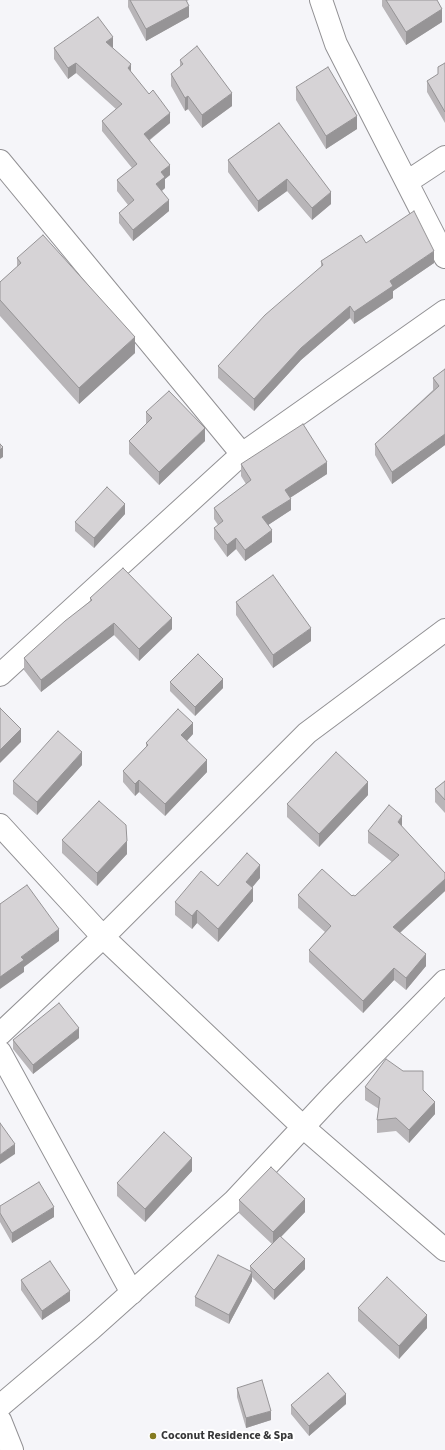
<!DOCTYPE html>
<style>
body{margin:0}
canvas{display:block;background:#f5f5f9}
</style>
<canvas width="445" height="1450"></canvas>
<script>
const c = document.querySelector('canvas').getContext('2d');
c.lineJoin = 'round';
const poly = rows => new Path2D(rows.map(r => 'M' + r).join(''));
function trace(path, color, width, dash) { c.strokeStyle = color; c.lineWidth = width; c.lineCap = dash ? 'butt' : 'round'; c.setLineDash(dash || []); c.stroke(path); }
function paint(path, color) { c.fillStyle = color; c.fill(path, 'evenodd'); }
function label(font, color, halo, rows, align = 'center') {
  c.font = font + ' "Source Sans 3",sans-serif'; c.lineWidth = 4; c.setLineDash([]); c.textBaseline = 'middle'; c.strokeStyle = halo; c.fillStyle = color; for (const [text, x, y, turn = 0] of rows) {
    c.save(); c.translate(x, y); c.rotate((+turn || 0) * Math.PI / 180); c.textAlign = isNaN(turn) ? turn : align; if (halo) c.strokeText(text, 0, 0); c.fillText(text, 0, 0); c.restore();
  }
}
const street = poly([
 [321,0,336,44,445,257],
 [0,161,242,454],
 [407,182,445,157],
 [0,675,242,454,445,311],
 [0,825,103,937,303,1127,445,1250],
 [0,1034,103,937,307,733,445,630],
 [0,1052,132,1293],
 [0,1406,91,1329,234,1201,332,1096,445,981],
 [0,1420,12,1450]
]);
trace(street, '#929194', 24);
trace(street, '#fff', 22);
paint(poly([
 [128,0,189,0,187,1,189,17,146,41,128,7],
 [382,0,437,0,442,22,406,45,382,6],
 [113,47,113,48,170,123,150,140,170,175,165,179,165,188,162,191,169,211,133,241,119,223,119,213,128,205,117,191,117,180,132,168,102,131,102,121,116,109,76,73,68,79,54,59,54,48],
 [180,60,232,106,202,128,188,109,185,111,171,86,171,74,180,67],
 [445,63,445,123,427,92,427,81,438,74,438,67],
 [296,87,357,129,326,149,296,100],
 [279,123,331,204,312,220,287,191,258,212,228,172,228,160],
 [366,243,434,263,393,291,393,298,354,324,350,318,301,360,254,411,218,378,218,366,321,267,321,261],
 [17,258,135,353,79,404,0,316,0,282,17,267],
 [445,369,445,445,392,484,375,455,375,444,433,390,433,378],
 [146,412,205,441,159,485,129,454,129,441,146,424],
 [241,464,327,474,290,498,291,510,268,525,272,542,245,561,236,549,227,557,214,539,214,528,218,525,214,519,214,508,246,484,241,476],
 [125,514,94,548,75,531,75,522],
 [90,598,172,629,139,661,114,635,41,692,24,670,24,658,90,601],
 [236,602,311,641,273,668,236,615],
 [170,682,223,688,195,716,170,691],
 [193,734,187,741,207,772,165,816,139,792,135,796,123,782,123,771,146,747,146,743],
 [82,765,37,815,13,794,13,781],
 [445,781,445,813,435,802,435,789],
 [368,795,319,847,287,817,287,804],
 [402,827,445,873,445,891,400,933,426,966,406,990,394,980,363,1013,309,962,309,950,325,932,298,908,298,895,355,896,392,862,368,843,368,831],
 [62,840,127,854,97,886,62,853],
 [260,878,252,887,253,901,218,942,197,923,192,929,175,915,175,902,218,886],
 [79,1038,33,1074,13,1049,13,1040],
 [365,1087,423,1090,435,1114,409,1143,396,1131,377,1133,377,1120,379,1109,365,1100],
 [192,1171,145,1222,117,1196,117,1183],
 [239,1200,305,1212,281,1237,305,1269,274,1300,252,1277,252,1281,229,1324,195,1306,195,1297,250,1271,250,1266,272,1244,239,1213],
 [0,1206,54,1217,12,1243,0,1222],
 [21,1280,70,1301,42,1320,21,1290],
 [358,1308,427,1328,399,1359,358,1321],
 [237,1388,271,1420,246,1428,237,1397],
 [346,1404,309,1436,291,1414,291,1405]
]), '#b8b5b8');
paint(poly([
 [189,6,189,17,146,41,146,29],
 [442,9,442,22,406,45,406,32],
 [113,37,113,47,106,52,106,42],
 [76,63,76,73,68,79,68,68],
 [131,64,131,75,128,68],
 [232,93,232,106,202,128,202,115],
 [188,96,188,109,185,111,185,98],
 [170,113,170,123,144,144,144,134],
 [357,116,357,129,326,149,326,136],
 [170,165,170,175,165,179,165,188,156,195,156,184,161,172],
 [287,179,287,191,258,212,258,201],
 [331,192,331,204,312,220,312,208],
 [169,200,169,211,133,241,133,230],
 [434,251,434,263,393,291,393,298,354,324,354,312,390,281],
 [350,306,350,318,301,360,254,411,254,399,301,348],
 [135,337,135,353,79,404,79,388],
 [205,428,205,441,159,485,159,472],
 [445,434,445,445,392,484,392,472],
 [3,447,3,457,0,459,0,450],
 [327,462,327,474,285,501,285,490],
 [291,499,291,510,262,529,262,517],
 [125,504,125,514,94,548,94,538],
 [272,530,272,542,245,561,245,550],
 [236,538,236,549,227,557,227,545],
 [172,618,172,629,139,661,139,649],
 [114,623,114,635,41,692,41,680],
 [311,628,311,641,273,668,273,655],
 [223,679,223,688,195,716,195,707],
 [193,723,193,734,181,747,181,735],
 [21,729,21,742,0,763,0,750],
 [82,752,82,765,37,815,37,802],
 [207,760,207,772,165,816,165,804],
 [139,780,139,792,135,796,135,784],
 [368,782,368,795,319,847,319,834],
 [402,816,402,828,398,822],
 [127,841,127,854,97,886,97,873],
 [260,865,260,878,246,895,246,882],
 [445,879,445,891,393,939,393,927],
 [253,888,253,901,218,942,218,929],
 [197,910,197,923,192,929,192,916],
 [59,929,59,941,24,967,24,972,0,989,0,977,21,957],
 [426,954,426,966,406,990,406,978],
 [394,968,394,980,363,1013,363,1001],
 [79,1028,79,1038,33,1074,33,1065],
 [435,1102,435,1114,409,1143,409,1130],
 [15,1144,15,1154,0,1164,0,1155],
 [192,1158,192,1171,145,1222,145,1209],
 [305,1199,305,1212,273,1245,273,1232],
 [54,1207,54,1217,12,1243,12,1233],
 [305,1259,305,1269,274,1300,274,1290],
 [252,1272,252,1281,229,1324,229,1315],
 [70,1291,70,1301,42,1320,42,1311],
 [427,1315,427,1328,399,1359,399,1346],
 [346,1394,346,1404,309,1436,309,1426],
 [271,1411,271,1420,246,1428,246,1418]
]), '#969496');
const building = poly([
 [130,0,186,0,189,6,146,29,130,0],
 [386,0,437,0,442,9,406,32,386,0],
 [98,17,113,37,106,42,131,64,128,68,149,94,153,90,170,113,144,134,170,165,161,172,165,177,156,184,169,200,133,230,119,213,134,200,117,180,137,164,102,121,122,104,76,63,68,68,54,48,98,17],
 [197,46,232,93,202,115,188,96,185,98,171,74,183,64,180,60,197,46],
 [445,63,445,112,427,81,438,74,438,67,445,63],
 [328,67,357,116,326,136,296,87,328,67],
 [279,123,331,192,312,208,287,179,258,201,228,160,279,123],
 [414,211,434,251,390,281,393,286,354,312,350,306,301,348,254,399,218,366,265,315,323,265,321,261,361,235,366,243,414,211],
 [43,235,135,337,79,388,0,300,0,282,21,263,17,258,43,235],
 [445,369,445,434,392,472,375,444,439,386,433,378,445,369],
 [169,391,205,428,159,472,129,441,152,418,146,412,169,391],
 [303,424,327,462,285,490,291,499,262,517,272,530,245,550,236,538,227,545,214,528,223,521,214,508,251,480,241,464,303,424],
 [0,444,3,447,0,450,0,444],
 [107,487,125,504,94,538,75,522,107,487],
 [123,568,172,618,139,649,114,623,41,680,24,658,65,621,92,600,90,598,123,568],
 [273,575,311,628,273,655,236,602,273,575],
 [198,654,223,679,195,707,170,682,198,654],
 [0,708,21,729,0,750,0,708],
 [178,709,193,723,181,735,207,760,165,804,139,780,135,784,123,771,148,745,146,743,178,709],
 [58,731,82,752,37,802,13,781,58,731],
 [336,752,368,782,319,834,287,804,336,752],
 [445,781,445,800,435,789,445,781],
 [99,801,126,825,127,841,97,873,62,840,99,801],
 [389,805,402,816,398,822,445,873,445,879,393,927,426,954,406,978,394,968,363,1001,309,950,331,926,298,895,322,869,352,896,353,895,355,896,399,855,368,831,389,805],
 [247,853,260,865,246,882,253,888,218,929,197,910,192,916,175,902,201,871,218,886,247,853],
 [27,885,59,929,21,957,24,960,0,977,0,904,27,885],
 [59,1003,79,1028,33,1065,13,1040,59,1003],
 [386,1059,403,1071,423,1071,423,1090,435,1102,409,1130,396,1118,377,1120,380,1098,365,1087,386,1059],
 [0,1123,15,1144,0,1155,0,1123],
 [164,1132,192,1158,145,1209,117,1183,164,1132],
 [271,1167,305,1199,273,1232,239,1200,271,1167],
 [39,1182,54,1207,12,1233,0,1213,0,1206,39,1182],
 [280,1236,305,1259,274,1290,250,1266,280,1236],
 [218,1255,252,1272,229,1315,195,1297,218,1255],
 [50,1261,70,1291,42,1311,21,1280,50,1261],
 [387,1277,427,1315,399,1346,358,1308,387,1277],
 [328,1373,346,1394,309,1426,291,1405,328,1373],
 [262,1380,271,1411,246,1418,237,1388,262,1380]
]);
paint(building, '#d6d3d6');
trace(building, '#969496', 1);
for (const [x, y, r, color] of [
 [153,1436,4,"#857b20"]
]) { const dot = new Path2D(); dot.arc(x, y, r, 0, 2 * Math.PI); c.fillStyle = color; c.fill(dot); trace(dot, '#fff', 1.5); }
label('bold 12px', '#373738', '#fff', [
 ["Coconut Residence & Spa",161,1436]
], 'left');
</script>
